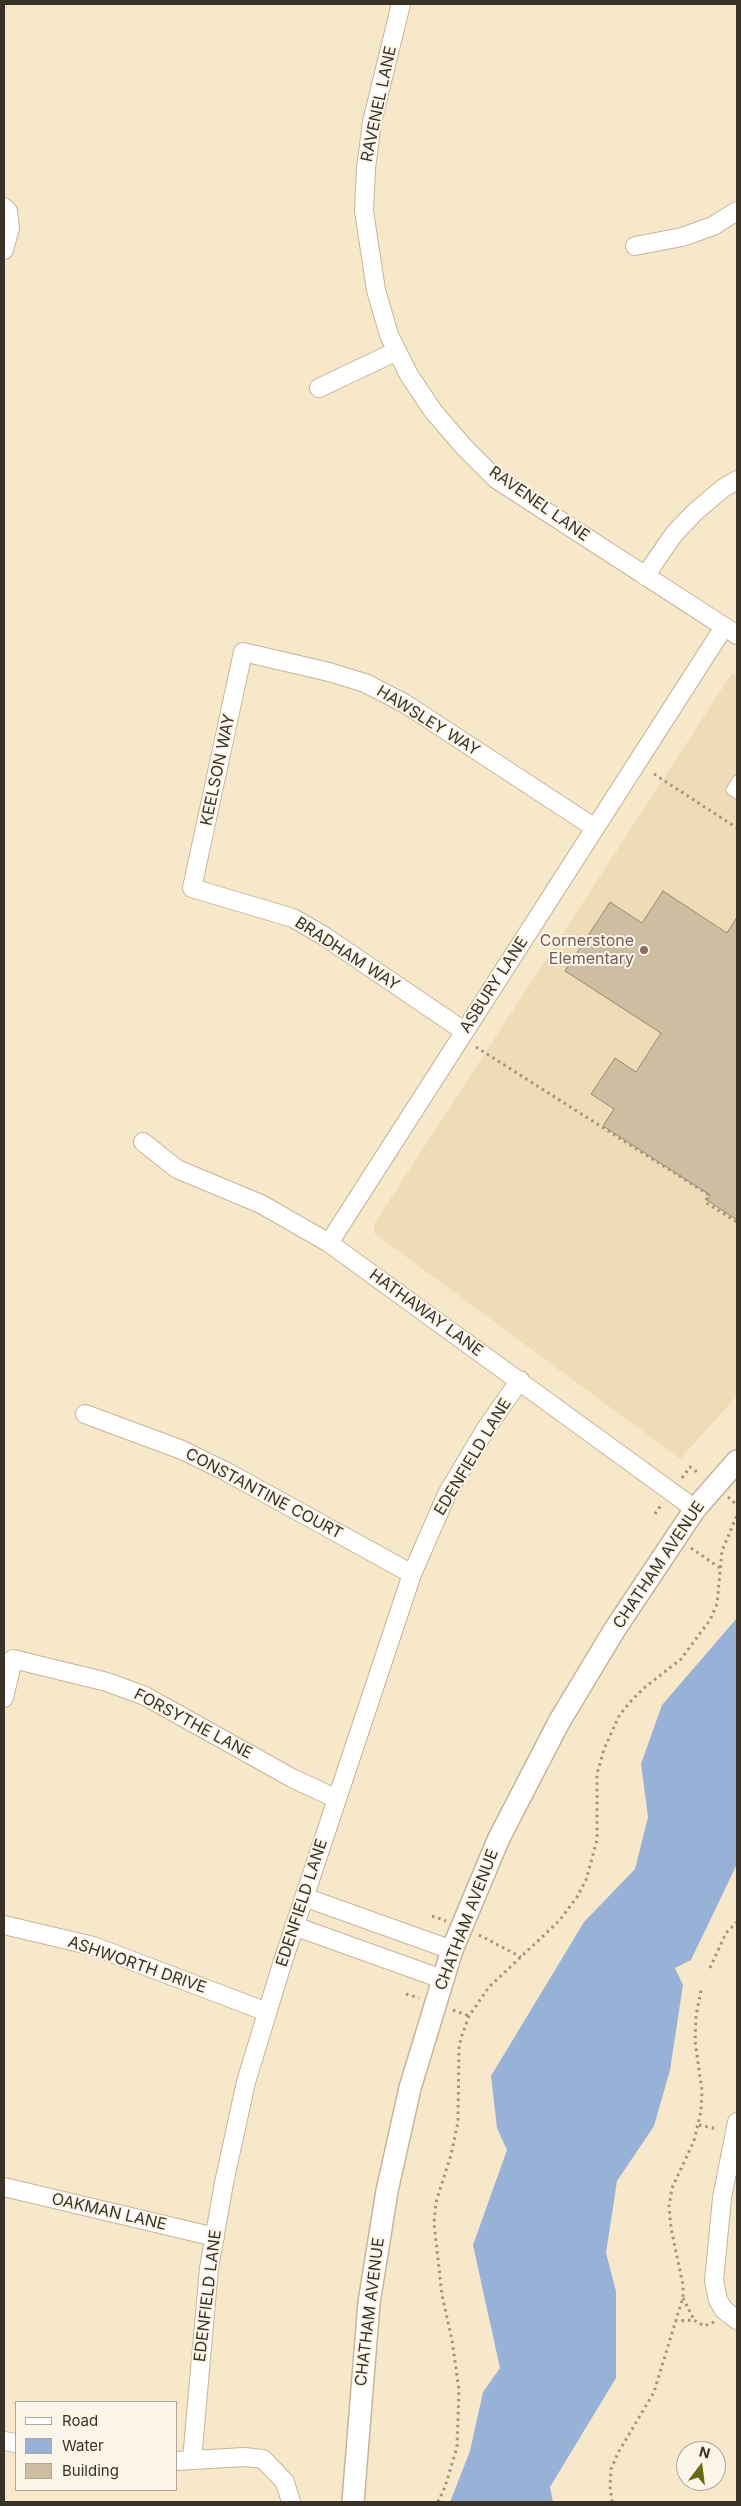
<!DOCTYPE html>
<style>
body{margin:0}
#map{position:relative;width:741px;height:2506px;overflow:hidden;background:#f7e8ca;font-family:Inter,sans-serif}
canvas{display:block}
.frame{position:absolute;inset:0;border:5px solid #393327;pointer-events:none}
.legend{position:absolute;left:15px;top:2401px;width:162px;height:90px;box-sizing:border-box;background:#fcf6ea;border:1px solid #aea89c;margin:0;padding:6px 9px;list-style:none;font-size:15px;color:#393327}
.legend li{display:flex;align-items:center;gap:10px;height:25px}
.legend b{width:25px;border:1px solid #aea89c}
.north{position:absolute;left:676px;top:2441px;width:50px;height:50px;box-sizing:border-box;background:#fcf6ea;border:1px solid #aea89c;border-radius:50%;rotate:15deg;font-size:14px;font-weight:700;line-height:20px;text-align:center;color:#393327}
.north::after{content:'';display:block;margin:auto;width:18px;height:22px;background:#666b0d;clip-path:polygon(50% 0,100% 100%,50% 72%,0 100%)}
</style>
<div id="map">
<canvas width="741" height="2506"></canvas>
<div class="frame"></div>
<ul class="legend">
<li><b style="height:6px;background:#fff"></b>Road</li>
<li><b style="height:14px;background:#97b1d7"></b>Water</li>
<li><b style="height:14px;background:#cdbea1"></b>Building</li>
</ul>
<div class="north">N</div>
</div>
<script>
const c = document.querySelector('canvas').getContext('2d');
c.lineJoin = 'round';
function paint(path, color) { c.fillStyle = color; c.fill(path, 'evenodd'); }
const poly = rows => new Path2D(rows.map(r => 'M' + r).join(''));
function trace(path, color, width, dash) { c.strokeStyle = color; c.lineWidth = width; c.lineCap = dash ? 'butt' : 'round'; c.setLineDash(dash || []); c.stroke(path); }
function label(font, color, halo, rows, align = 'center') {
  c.font = font + ' Inter,sans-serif'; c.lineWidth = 4; c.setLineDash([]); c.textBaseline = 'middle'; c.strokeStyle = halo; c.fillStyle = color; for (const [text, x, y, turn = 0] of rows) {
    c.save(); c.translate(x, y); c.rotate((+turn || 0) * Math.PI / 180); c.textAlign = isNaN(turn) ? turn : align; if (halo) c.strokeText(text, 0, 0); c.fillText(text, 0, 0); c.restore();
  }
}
paint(poly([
 [732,673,737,677,737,1396,680,1459,374,1233,374,1224]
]), '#efdcb7');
paint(poly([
 [737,1618,737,1864,691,1960,675,1968,683,1985,670,2070,654,2126,617,2181,606,2253,616,2291,616,2378,550,2487,553,2502,450,2502,470,2451,483,2392,500,2368,473,2245,507,2150,497,2128,491,2076,584,1922,635,1869,648,1817,641,1764,662,1705]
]), '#97b1d7');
const building = poly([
 [663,891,727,933,737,917,737,1220,707,1200,710,1195,603,1126,614,1109,591,1094,615,1058,636,1072,661,1033,565,971,610,902,642,923,663,891]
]);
paint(building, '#cdbea1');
trace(building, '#998b70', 1);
const service = poly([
 [737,780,731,790,737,794]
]);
const minor = poly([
 [401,4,372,122,366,168,364,211,376,290,389,335,409,375,433,411,464,447,496,479,737,635],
 [4,207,8,211,10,228,4,250],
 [635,246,682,237,713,226,737,211],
 [319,388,397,351],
 [645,576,674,534,695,512,722,489,737,480],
 [464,1031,324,936,293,918,192,888,243,652,329,672,365,683,404,703,595,828],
 [143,1142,177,1169,261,1204,329,1243,695,1509],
 [329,1243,724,627],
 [85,1414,182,1450,227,1472,412,1574],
 [4,1698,13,1659,107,1682,145,1696,292,1778,337,1799],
 [304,1897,452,1950],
 [4,1925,93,1946,267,2012],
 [294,1926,442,1979],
 [737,2122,722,2198,714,2281,718,2300,724,2310,737,2320],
 [4,2187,215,2237],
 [4,2441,16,2443],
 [192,2460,209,2268,224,2183,246,2082,282,1964,412,1574,447,1494,485,1430,520,1380],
 [176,2461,244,2457,263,2459,285,2482,291,2502]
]);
const tertiary = poly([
 [353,2502,369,2303,387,2191,410,2088,452,1950,499,1838,559,1722,615,1629,695,1509,737,1461]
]);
trace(service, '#c5b699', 11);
trace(minor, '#c5b699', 20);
trace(tertiary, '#c5b699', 24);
trace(poly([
 [654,774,737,828],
 [476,1047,709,1195,705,1202,737,1222],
 [682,1478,690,1467,700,1474],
 [728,1497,737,1505],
 [655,1514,661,1505],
 [691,1548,720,1568],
 [432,1916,446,1921],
 [479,1935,521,1957],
 [710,1968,726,1933,737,1922],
 [406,1994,419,1998],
 [453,2010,469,2016],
 [699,2125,718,2129],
 [683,2298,694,2320],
 [675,2321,694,2320,704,2326,714,2322],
 [438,2502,445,2487,457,2447,459,2390,452,2340,442,2295,434,2223,436,2202,451,2155,458,2122,459,2048,461,2038,469,2016,489,1987,559,1921,577,1897,586,1880,597,1840,597,1774,604,1749,619,1716,630,1702,644,1688,681,1659,710,1620,717,1604,722,1551,737,1515],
 [612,2502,610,2486,611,2469,618,2453,654,2392,683,2297,683,2285,671,2228,669,2206,672,2188,694,2141,701,2111,702,2091,695,2041,696,2016,701,1990]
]), '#a0957f', 3, [2.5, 4]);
trace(service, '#fff', 9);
trace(minor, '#fff', 18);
trace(tertiary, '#fff', 21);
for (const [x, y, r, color] of [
 [644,950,5,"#8d6e63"]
]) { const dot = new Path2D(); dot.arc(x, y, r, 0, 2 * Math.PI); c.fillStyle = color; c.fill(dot); trace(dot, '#fcf6ea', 2); }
label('16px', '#393327', '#fcf6ea', [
 ["RAVENEL LANE",379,104,-78],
 ["RAVENEL LANE",539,504,35],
 ["HAWSLEY WAY",428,721,32],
 ["KEELSON WAY",218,770,-78],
 ["BRADHAM WAY",347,954,33],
 ["ASBURY LANE",494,985,-57],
 ["HATHAWAY LANE",426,1313,36],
 ["EDENFIELD LANE",473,1457,-59],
 ["CONSTANTINE COURT",264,1494,28],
 ["CHATHAM AVENUE",659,1565,-56],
 ["FORSYTHE LANE",193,1724,28],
 ["EDENFIELD LANE",302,1903,-72],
 ["CHATHAM AVENUE",467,1920,-69],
 ["ASHWORTH DRIVE",137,1965,19],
 ["OAKMAN LANE",109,2212,13],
 ["EDENFIELD LANE",208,2296,-83],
 ["CHATHAM AVENUE",370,2312,-83]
]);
label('16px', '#785e54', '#fcf6ea', [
 ["Cornerstone",634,941],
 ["Elementary",634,959]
], 'right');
</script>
